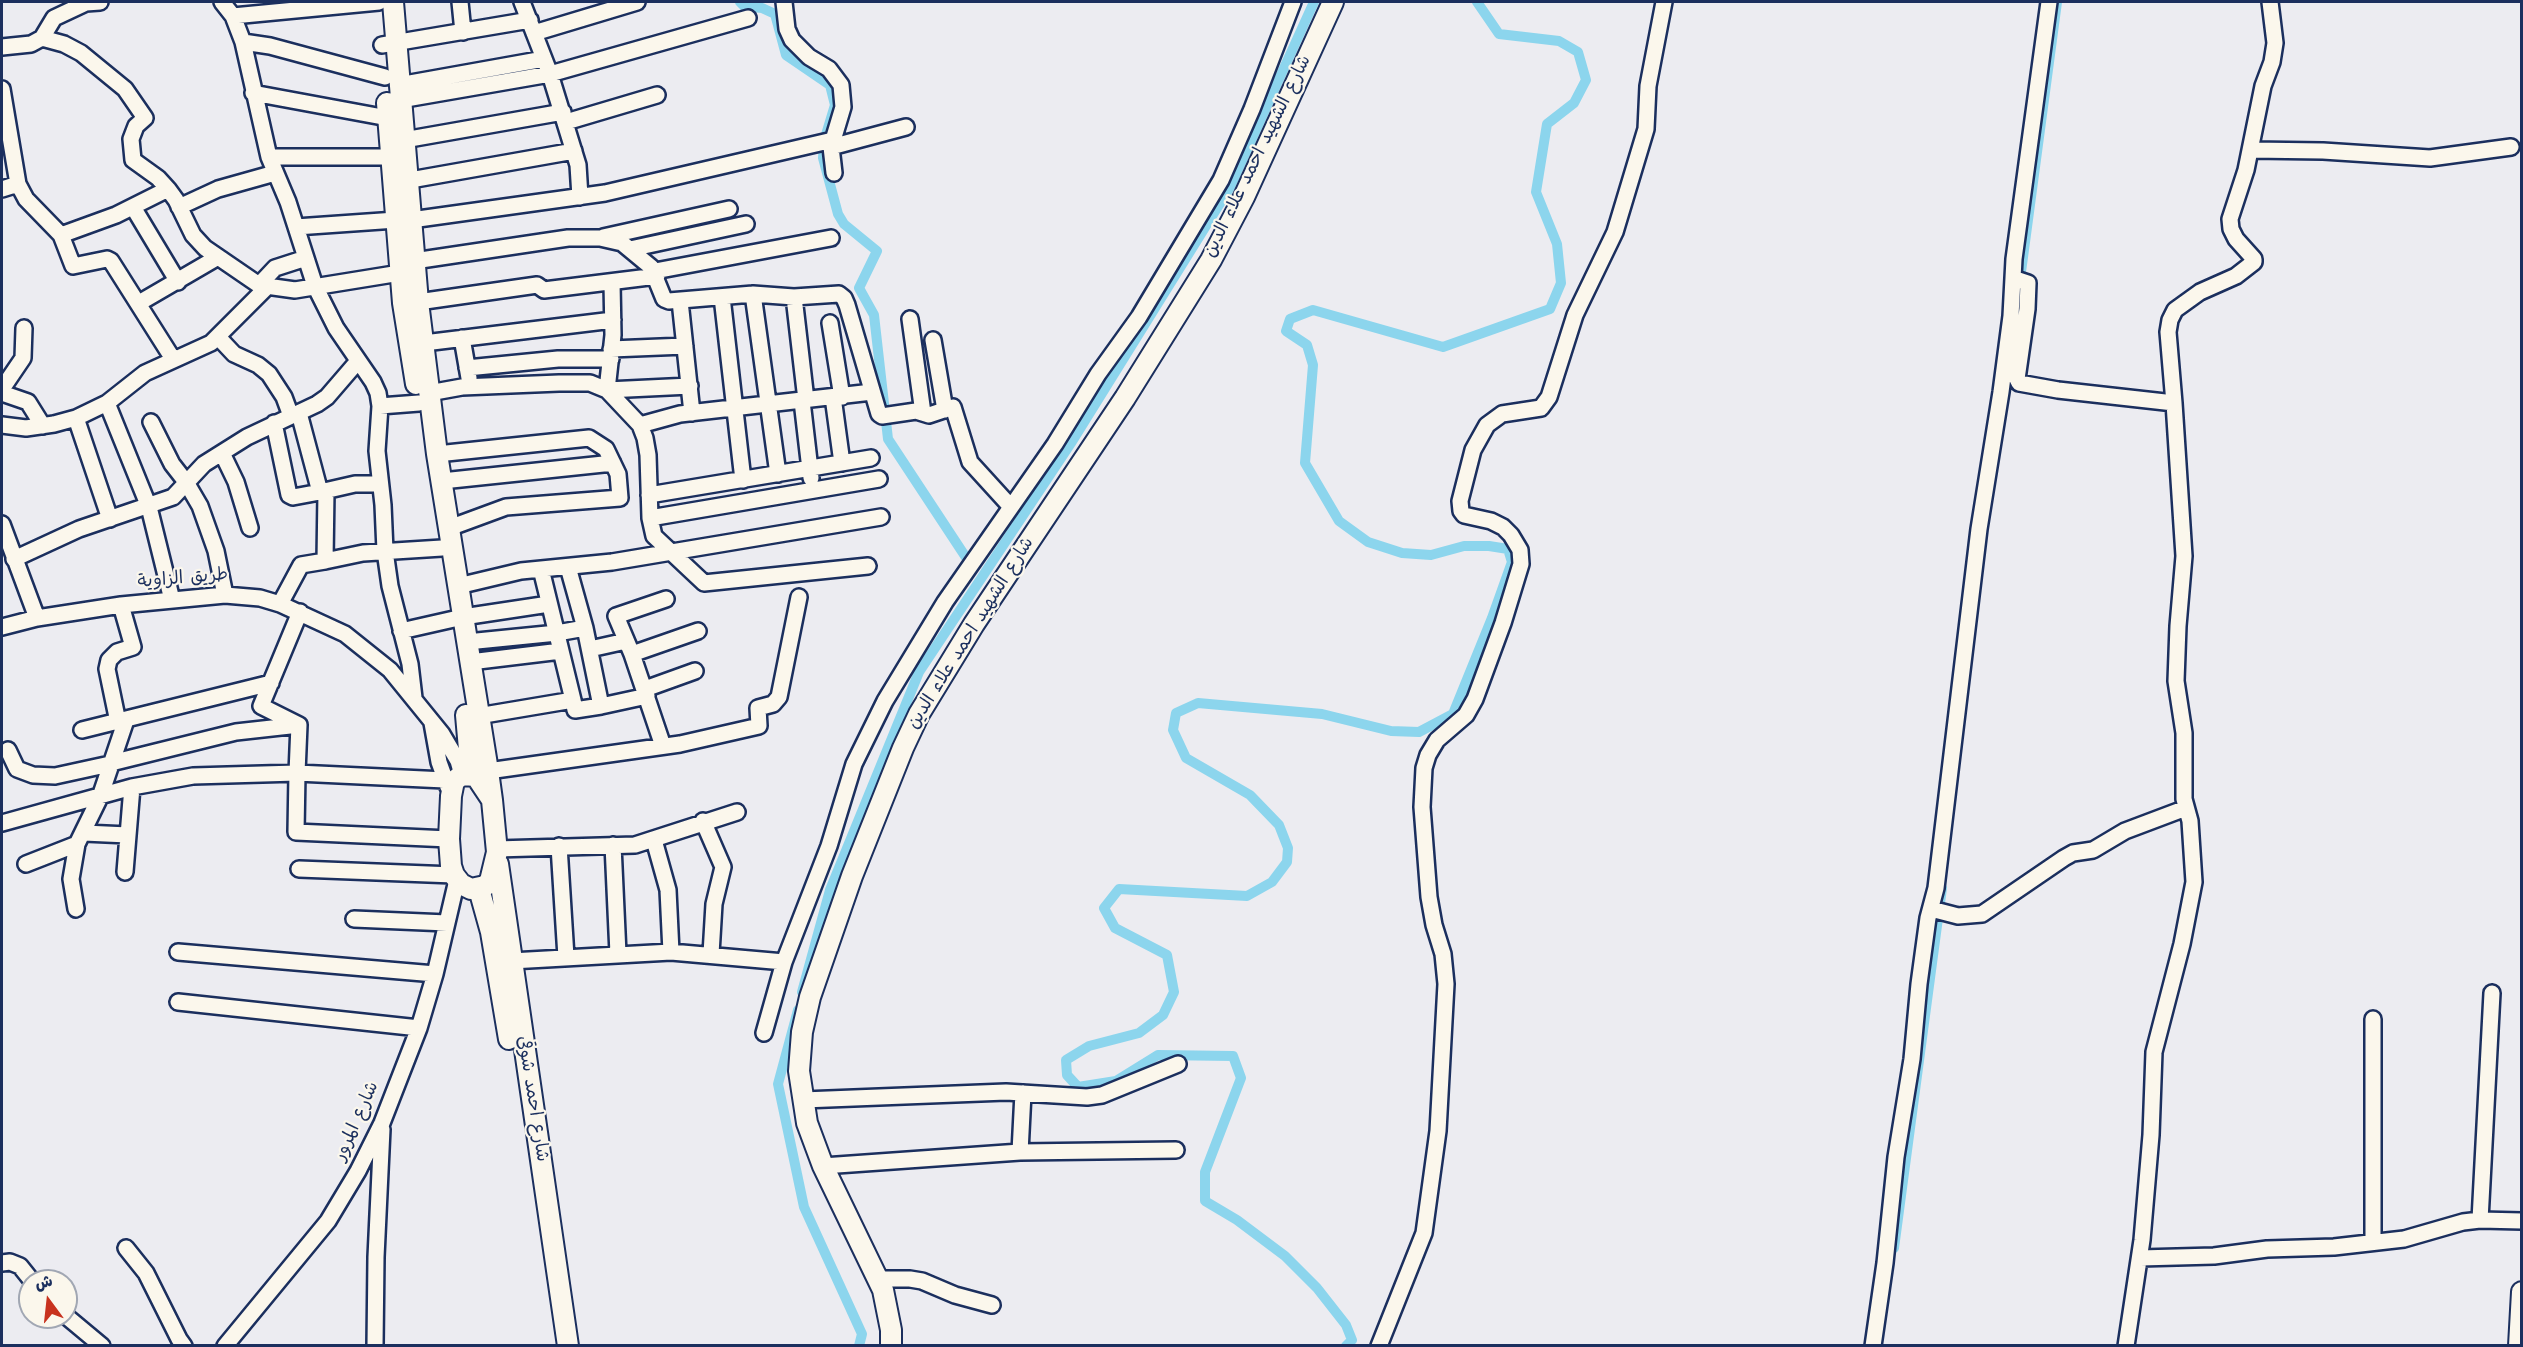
<!DOCTYPE html>
<meta charset="utf-8">
<style>
body{margin:0}
#map{position:relative;width:2523px;height:1347px;overflow:hidden;background:#ececf1;font-family:Kalam,"Playpen Sans Arabic",sans-serif}
canvas{display:block}
.frame{position:absolute;inset:0;border:3px solid #1b2f5e;pointer-events:none}
.north{position:absolute;left:18px;top:1269px;width:60px;height:60px;box-sizing:border-box;background:#fbf7ec;border:2px solid #a1a7b3;border-radius:50%;rotate:345deg;font-size:16px;font-weight:700;line-height:24px;text-align:center;color:#1b2f5e}
.north::after{content:'';display:block;margin:auto;width:21px;height:27px;background:#c8321e;clip-path:polygon(50% 0,100% 100%,50% 72%,0 100%)}
</style>
<div id="map">
<canvas width="2523" height="1347"></canvas>
<div class="frame"></div>
<div class="north">ش</div>
</div>
<script>
const c = document.querySelector('canvas').getContext('2d');
c.lineJoin = 'round';
const poly = rows => new Path2D(rows.map(r => 'M' + r).join(''));
function trace(path, color, width, dash) { c.strokeStyle = color; c.lineWidth = width; c.lineCap = dash ? 'butt' : 'round'; c.setLineDash(dash || []); c.stroke(path); }
function label(font, color, halo, rows, align = 'center') {
  c.font = font + ' Kalam,"Playpen Sans Arabic",sans-serif'; c.lineWidth = 4.5; c.setLineDash([]); c.textBaseline = 'middle'; c.strokeStyle = halo; c.fillStyle = color; for (const [text, x, y, turn = 0] of rows) {
    c.save(); c.translate(x, y); c.rotate((+turn || 0) * Math.PI / 180); c.textAlign = isNaN(turn) ? turn : align; if (halo) c.strokeText(text, 0, 0); c.fillText(text, 0, 0); c.restore();
  }
}
trace(poly([
 [740,2,744,6,762,8,775,14,786,55,830,85,835,105,825,138],
 [824,145,823,158,838,214,844,224,877,251,859,288,874,315,888,439,967,559],
 [2019,287,2057,2],
 [802,992,830,890,919,672,1071,443,1230,187,1314,2],
 [798,1010,778,1084,804,1207,862,1334,859,1346],
 [1894,1248,1942,888],
 [1346,1346,1352,1340,1346,1325,1317,1288,1285,1256,1237,1220,1205,1201,1205,1172,1241,1078,1233,1056,1158,1055,1116,1081,1078,1087,1067,1075,1066,1060,1089,1046,1139,1033,1163,1015,1174,992,1167,955,1115,928,1104,908,1119,889,1247,896,1272,882,1287,862,1288,848,1279,825,1250,795,1186,758,1173,730,1176,713,1198,703,1322,714,1391,731,1419,732,1453,714,1492,618,1512,562,1508,549,1489,546,1464,546,1431,555,1402,553,1368,542,1339,521,1305,463,1313,365,1307,345,1286,331,1290,319,1313,310,1443,347,1550,309,1561,283,1557,244,1536,192,1547,124,1574,103,1586,80,1578,52,1559,41,1499,34,1477,2]
]), '#8cd5ed', 10);
const minor = poly([
 [222,2,233,16,379,2],
 [460,2,463,32],
 [522,2,550,74,748,18],
 [784,2,787,29,792,40,809,57,829,69,841,85,843,107,831,147,834,173],
 [233,16,243,42,269,157,288,202,315,286,336,328,373,382,378,393,380,406,377,451,383,505,385,551,390,586,410,664,414,698],
 [534,33,637,2],
 [42,38,64,44,81,53,125,89,145,118,136,126,131,139,133,160,158,178,168,189,176,200,193,235,205,248,259,285,295,290,400,273],
 [243,42,270,46,385,77],
 [382,45,530,20],
 [2,47,31,44,42,38,54,18,86,3,100,2],
 [399,85,544,59],
 [2,89,18,184,26,199,61,235,73,266,107,259,111,261,173,359],
 [253,93,388,118],
 [400,100,550,74,578,165,580,197],
 [566,122,657,95],
 [404,140,563,112],
 [831,147,906,127],
 [2251,150,2323,151,2430,158,2511,147],
 [269,157,401,157],
 [399,182,574,151],
 [2,189,18,184],
 [133,207,178,282],
 [179,207,218,189,275,173],
 [411,220,605,193,833,140],
 [296,227,396,220],
 [61,235,116,215,168,189],
 [603,237,729,209],
 [630,249,746,224],
 [414,261,568,238,600,238,622,243,651,267,664,299,669,301,753,294,794,297,839,294,844,298,847,305,879,414,882,416,916,411,929,415,953,407,970,462,1011,507],
 [655,271,831,238],
 [2013,278,2028,283,2027,309,2017,379,2019,383,2058,390,2174,403,2184,556,2178,626,2176,681,2184,733,2184,799,2190,821,2194,882,2182,944,2154,1052,2151,1135,2142,1240,2126,1346],
 [612,283,613,335,607,390,690,386],
 [259,285,275,268,306,258],
 [753,294,778,474],
 [722,297,743,480],
 [794,297,806,400],
 [680,301,692,413],
 [418,302,537,285,544,290,657,276],
 [139,303,218,257],
 [910,319,923,413],
 [830,323,842,397],
 [218,337,234,354,258,365,269,374,284,397,291,416],
 [462,338,469,378],
 [933,340,945,410],
 [424,343,613,320],
 [611,349,685,346],
 [467,368,558,359,611,359],
 [2,389,23,358,24,328],
 [2,393,28,402,43,426],
 [429,393,462,387,559,383,590,383,607,390,640,425,645,438,648,455,650,518,879,479],
 [833,397,842,463],
 [802,401,811,478],
 [107,403,149,507,172,600],
 [2174,403,2168,332,2170,320,2175,310,2200,292,2236,276,2254,262,2254,259,2236,239,2231,229,2230,219,2246,170,2263,86,2272,62,2275,43,2270,2],
 [380,406,419,403],
 [299,413,320,492,355,484,380,484],
 [76,418,110,519],
 [151,422,172,464,186,482,200,506,216,551,225,595],
 [274,423,289,495,293,497,320,492],
 [2,425,26,428,54,424,76,418,107,403,145,373,211,343,267,287],
 [640,425,680,414,872,392],
 [222,453,236,482,250,528],
 [437,454,589,438,606,449,618,474,620,498,506,507,449,528],
 [442,481,613,463],
 [649,495,871,458],
 [650,518,654,536,704,583,868,566],
 [2,524,37,618],
 [14,559,79,529,173,497,204,464,247,437,317,404,327,397,358,361],
 [325,561,363,553,442,548],
 [568,567,585,628,601,706,647,696],
 [541,569,573,700],
 [458,586,521,571,612,562,881,517],
 [280,604,301,565,325,561,326,491],
 [463,617,549,604],
 [2,627,37,618,121,605,225,595,260,598,280,604,345,634,390,670,442,734,458,761,462,775],
 [401,631,454,619],
 [467,642,557,633,585,628],
 [590,649,626,641],
 [632,654,616,616,666,599],
 [470,662,561,651],
 [645,689,695,671],
 [478,716,573,700,575,710,601,706],
 [118,722,107,669,109,660,117,652,133,647,121,605],
 [432,723,439,762,448,787],
 [82,730,271,683],
 [663,746,632,654,698,631],
 [8,750,17,769,33,775,55,776,110,764],
 [111,763,236,732,299,725],
 [488,771,680,744,759,726,758,708,773,704,779,697,799,597],
 [445,780,297,773,296,832,449,839],
 [703,821,723,867,714,904,711,954],
 [2,823,132,787,193,776,297,773,299,725,261,706,300,612],
 [84,833,128,835],
 [654,840,668,890,671,952],
 [613,845,618,954],
 [559,846,566,957],
 [496,849,635,845,737,812],
 [26,864,77,844],
 [299,869,454,875],
 [125,872,132,787],
 [76,909,71,879,77,844,100,797,126,720],
 [1931,909,1958,916,1982,914,2064,858,2073,853,2093,850,2125,831,2186,808],
 [354,919,447,923],
 [178,952,435,974],
 [511,961,671,952,784,962],
 [178,1002,419,1028],
 [764,1033,784,962,829,846,854,764,885,701,945,602,1055,444,1098,374,1139,317,1221,180,1252,109,1293,2],
 [803,1100,1006,1092,1087,1097,1102,1095,1178,1064],
 [1020,1152,1023,1093],
 [823,1166,1020,1152,1176,1150],
 [2480,1220,2492,993],
 [2373,1242,2373,1019],
 [126,1248,146,1273,179,1339,184,1346],
 [2140,1258,2214,1256,2267,1249,2334,1247,2404,1239,2463,1222,2480,1220,2522,1221],
 [2,1263,10,1262,20,1266,32,1281],
 [878,1279,910,1279,922,1281,955,1295,992,1305],
 [66,1316,102,1346],
 [225,1346,328,1221,358,1171,382,1123,419,1028,435,974,457,880],
 [375,1346,376,1257,382,1129],
 [1379,1346,1424,1233,1438,1131,1446,984,1443,954,1434,925,1429,897,1422,807,1424,768,1428,755,1437,740,1466,715,1475,699,1503,623,1521,564,1520,550,1511,535,1503,527,1491,521,1464,515,1461,511,1460,501,1473,450,1487,425,1502,414,1541,408,1549,397,1575,315,1615,232,1646,129,1648,86,1664,2],
 [1873,1346,1885,1263,1896,1157,1912,1059,1919,984,1928,918,1936,888,1979,529,2001,392,2011,316,2014,259,2049,2]
]);
const major = poly([
 [393,2,418,302,437,454,488,771,492,800,497,852,490,881,485,886,471,889,461,884,454,875,451,866,449,839,451,796,454,781,462,775,476,776,492,800],
 [387,103,403,303,416,384],
 [466,774,469,749,466,715],
 [498,864,568,1346],
 [479,889,491,932,509,1039],
 [891,1346,891,1330,883,1290,823,1166,807,1123,799,1071,802,1032,810,997,852,876,903,748,919,714,974,624,1125,398,1211,260,1244,197,1333,2],
 [2519,1346,2522,1292]
]);
trace(minor, '#1b2f5e', 20);
trace(major, '#1b2f5e', 24);
trace(minor, '#fbf7ec', 15);
trace(major, '#fbf7ec', 20);
label('18px', '#1b2f5e', '#fbf7ec', [
 ["شارع الشهيد احمد علاء الدين",1259,157,-64],
 ["طريق الزاوية",183,580,-5],
 ["شارع الشهيد احمد علاء الدين",972,634,-58],
 ["شارع احمد شوقى",531,1099,81],
 ["شارع المرور",358,1122,-66]
]);
</script>
